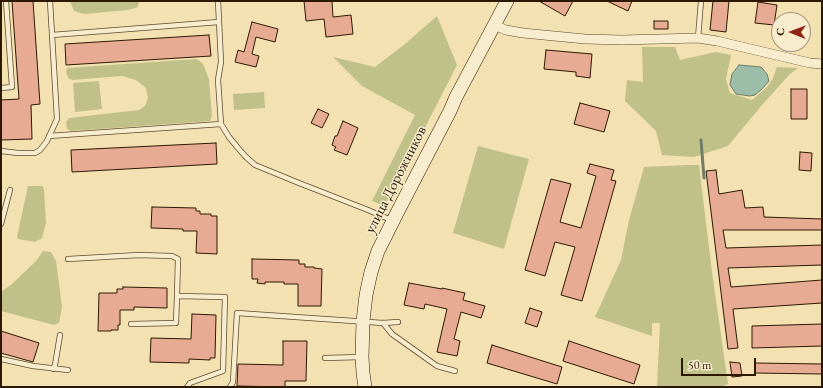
<!DOCTYPE html>
<meta charset="utf-8">
<style>
body{margin:0}
#map{position:relative;width:823px;height:388px;overflow:hidden;background:#f3e1b2;font-family:"EB Garamond",serif}
canvas{display:block}
.frame{position:absolute;inset:0;border:2px solid #2d1804;pointer-events:none}
.north{position:absolute;left:771px;top:12px;width:40px;height:40px;box-sizing:border-box;background:#f7eccd;border:1px solid #a6977d;border-radius:50%;rotate:271deg;font-size:11px;font-weight:700;line-height:16px;text-align:center;color:#2d1804}
.north::after{content:'';display:block;margin:auto;width:14px;height:18px;background:#8f2418;clip-path:polygon(50% 0,100% 100%,50% 72%,0 100%)}
.scale{position:absolute;left:681px;top:358px;width:75px;height:18px;box-sizing:border-box;border:2px solid #2d1804;border-top:0;padding-left:5px;font-size:12px;line-height:14px;white-space:nowrap;color:#2d1804;-webkit-text-stroke:3px #f7eccd;paint-order:stroke}
</style>
<div id="map">
<canvas width="823" height="388"></canvas>
<div class="frame"></div>
<div class="north">С</div>
<div class="scale">50 m</div>
</div>
<script>
const c = document.querySelector('canvas').getContext('2d');
c.lineJoin = 'round';
function paint(path, color) { c.fillStyle = color; c.fill(path, 'evenodd'); }
const poly = rows => new Path2D(rows.map(r => 'M' + r).join(''));
function trace(path, color, width, dash) { c.strokeStyle = color; c.lineWidth = width; c.lineCap = dash ? 'butt' : 'round'; c.setLineDash(dash || []); c.stroke(path); }
function label(font, color, halo, rows, align = 'center') {
  c.font = font + ' "EB Garamond",serif'; c.lineWidth = 3; c.setLineDash([]); c.textBaseline = 'middle'; c.strokeStyle = halo; c.fillStyle = color; for (const [text, x, y, turn = 0] of rows) {
    c.save(); c.translate(x, y); c.rotate((+turn || 0) * Math.PI / 180); c.textAlign = isNaN(turn) ? turn : align; if (halo) c.strokeText(text, 0, 0); c.fillText(text, 0, 0); c.restore();
  }
}
paint(poly([
 [70,1,139,1,138,7,128,10,84,14,74,11],
 [437,16,457,65,385,206,372,201,415,115,362,86,333,57,375,67,405,44],
 [642,47,675,47,680,60,716,52,731,55,726,79,730,93,752,100,767,87,773,78,777,67,798,68,790,74,762,105,728,146,694,157,662,155,656,131,625,101,627,80,643,82],
 [197,59,203,64,209,79,212,116,210,121,71,131,67,129,66,122,69,118,139,110,145,106,148,98,146,88,136,80,122,76,72,80,68,78,66,72,67,68],
 [99,81,102,109,75,112,73,83],
 [264,92,265,108,234,110,233,94],
 [478,146,529,159,504,249,453,233],
 [687,165,699,165,712,272,728,384,720,387,657,387,660,323,652,323,652,336,595,317,621,260,629,220,644,167],
 [28,186,42,186,44,189,46,223,42,238,35,242,18,239,17,237],
 [43,251,51,252,56,261,62,307,59,323,54,325,1,311,2,291,12,284,36,261]
]), '#c0c188');
const water = poly([
 [739,65,761,67,767,74,769,81,762,89,755,95,750,96,736,94,730,85,732,74,739,65]
]);
paint(water, '#9cbea9');
trace(water, '#707c67', 1);
trace(poly([
 [701,140,704,178]
]), '#707c67', 3);
const building = poly([
 [12,1,33,1,40,104,31,105,32,139,1,140,1,100,19,99,12,1],
 [304,1,332,1,333,17,351,15,353,34,326,37,324,19,306,21,304,1],
 [539,1,573,1,565,16,539,1],
 [607,1,632,1,628,11,607,1],
 [713,1,729,1,726,32,710,30,713,1],
 [758,2,777,5,774,25,755,23,758,2],
 [654,21,668,21,668,29,654,29,654,21],
 [252,22,278,29,275,42,256,37,252,54,259,56,256,67,235,62,238,50,244,52,252,22],
 [209,35,211,56,66,65,65,44,209,35],
 [546,50,592,54,590,78,576,76,576,72,544,69,546,50],
 [791,89,807,89,807,119,791,119,791,89],
 [580,103,610,111,604,132,574,124,580,103],
 [318,109,329,114,322,128,311,123,318,109],
 [343,121,358,128,347,155,334,150,336,147,332,145,335,136,337,136,343,121],
 [216,143,217,164,72,172,71,150,216,143],
 [800,152,812,153,811,171,799,170,800,152],
 [590,164,614,170,611,180,616,181,582,301,561,295,575,247,555,242,545,276,525,270,551,179,571,184,560,222,581,228,596,176,587,173,590,164],
 [716,170,719,194,742,190,745,208,763,207,764,217,822,219,822,230,723,230,726,248,822,245,822,265,728,268,731,287,822,280,822,303,733,309,738,348,728,349,706,171,716,170],
 [152,207,196,208,196,211,200,211,200,214,211,214,211,216,217,216,217,254,196,253,197,231,183,231,183,229,151,228,152,207],
 [252,259,299,260,299,264,305,264,305,267,314,267,314,268,322,269,321,306,298,306,298,284,284,284,284,282,265,282,265,284,257,283,258,279,252,279,252,259],
 [409,283,442,289,442,288,465,293,463,300,485,306,481,318,461,312,454,339,460,341,457,356,437,352,447,309,425,304,424,309,404,305,409,283],
 [123,287,167,288,167,308,134,307,134,310,120,310,120,325,118,325,118,330,111,330,111,331,98,331,99,293,117,293,117,289,123,289,123,287],
 [530,308,542,312,537,327,525,323,530,308],
 [192,314,216,315,215,358,210,358,210,360,189,359,189,363,150,362,151,338,191,339,192,314],
 [822,324,822,346,752,348,752,326,822,324],
 [1,331,39,343,33,362,1,353,1,331],
 [283,341,307,341,306,381,285,381,285,387,237,386,238,364,283,365,283,341],
 [569,341,640,365,634,384,563,361,569,341],
 [492,345,562,367,557,384,487,363,492,345],
 [730,362,740,363,742,376,732,377,730,362],
 [755,363,822,364,822,374,755,373,755,363]
]);
paint(building, '#e7aa92');
trace(building, '#2d1804', 1);
const service = poly([
 [218,1,221,62,218,80,221,124,229,137,238,148,246,157,255,165,299,183,368,210,391,220],
 [52,35,219,22],
 [698,38,701,1],
 [1,88,12,87,6,1],
 [49,136,221,124],
 [1,151,18,153,35,153,40,150,47,141,57,119,50,1],
 [1,224,10,190],
 [68,259,139,255,172,256,178,259,177,296],
 [383,323,392,334,437,366,455,371],
 [131,324,176,323,177,296,225,297,223,371,190,383,187,387],
 [325,358,361,357],
 [1,359,33,366,68,370],
 [53,369,55,365,60,335],
 [230,387,233,382,237,313,383,323,398,322]
]);
const minor = poly([
 [494,25,506,30,523,33,585,39,622,40,698,38,717,41,810,63,822,64]
]);
const secondary = poly([
 [365,387,363,373,362,357,363,321,366,295,371,272,378,251,397,213,450,111,456,97,507,1]
]);
trace(service, '#5e4a30', 6);
trace(minor, '#5e4a30', 10);
trace(secondary, '#2d1804', 14);
trace(service, '#f7eccd', 4.5);
trace(minor, '#f7eccd', 9);
trace(secondary, '#f7eccd', 13);
label('15px', '#2d1804', '#f7eccd', [
 ["улица Дорожников",396,180,-63]
]);
</script>
